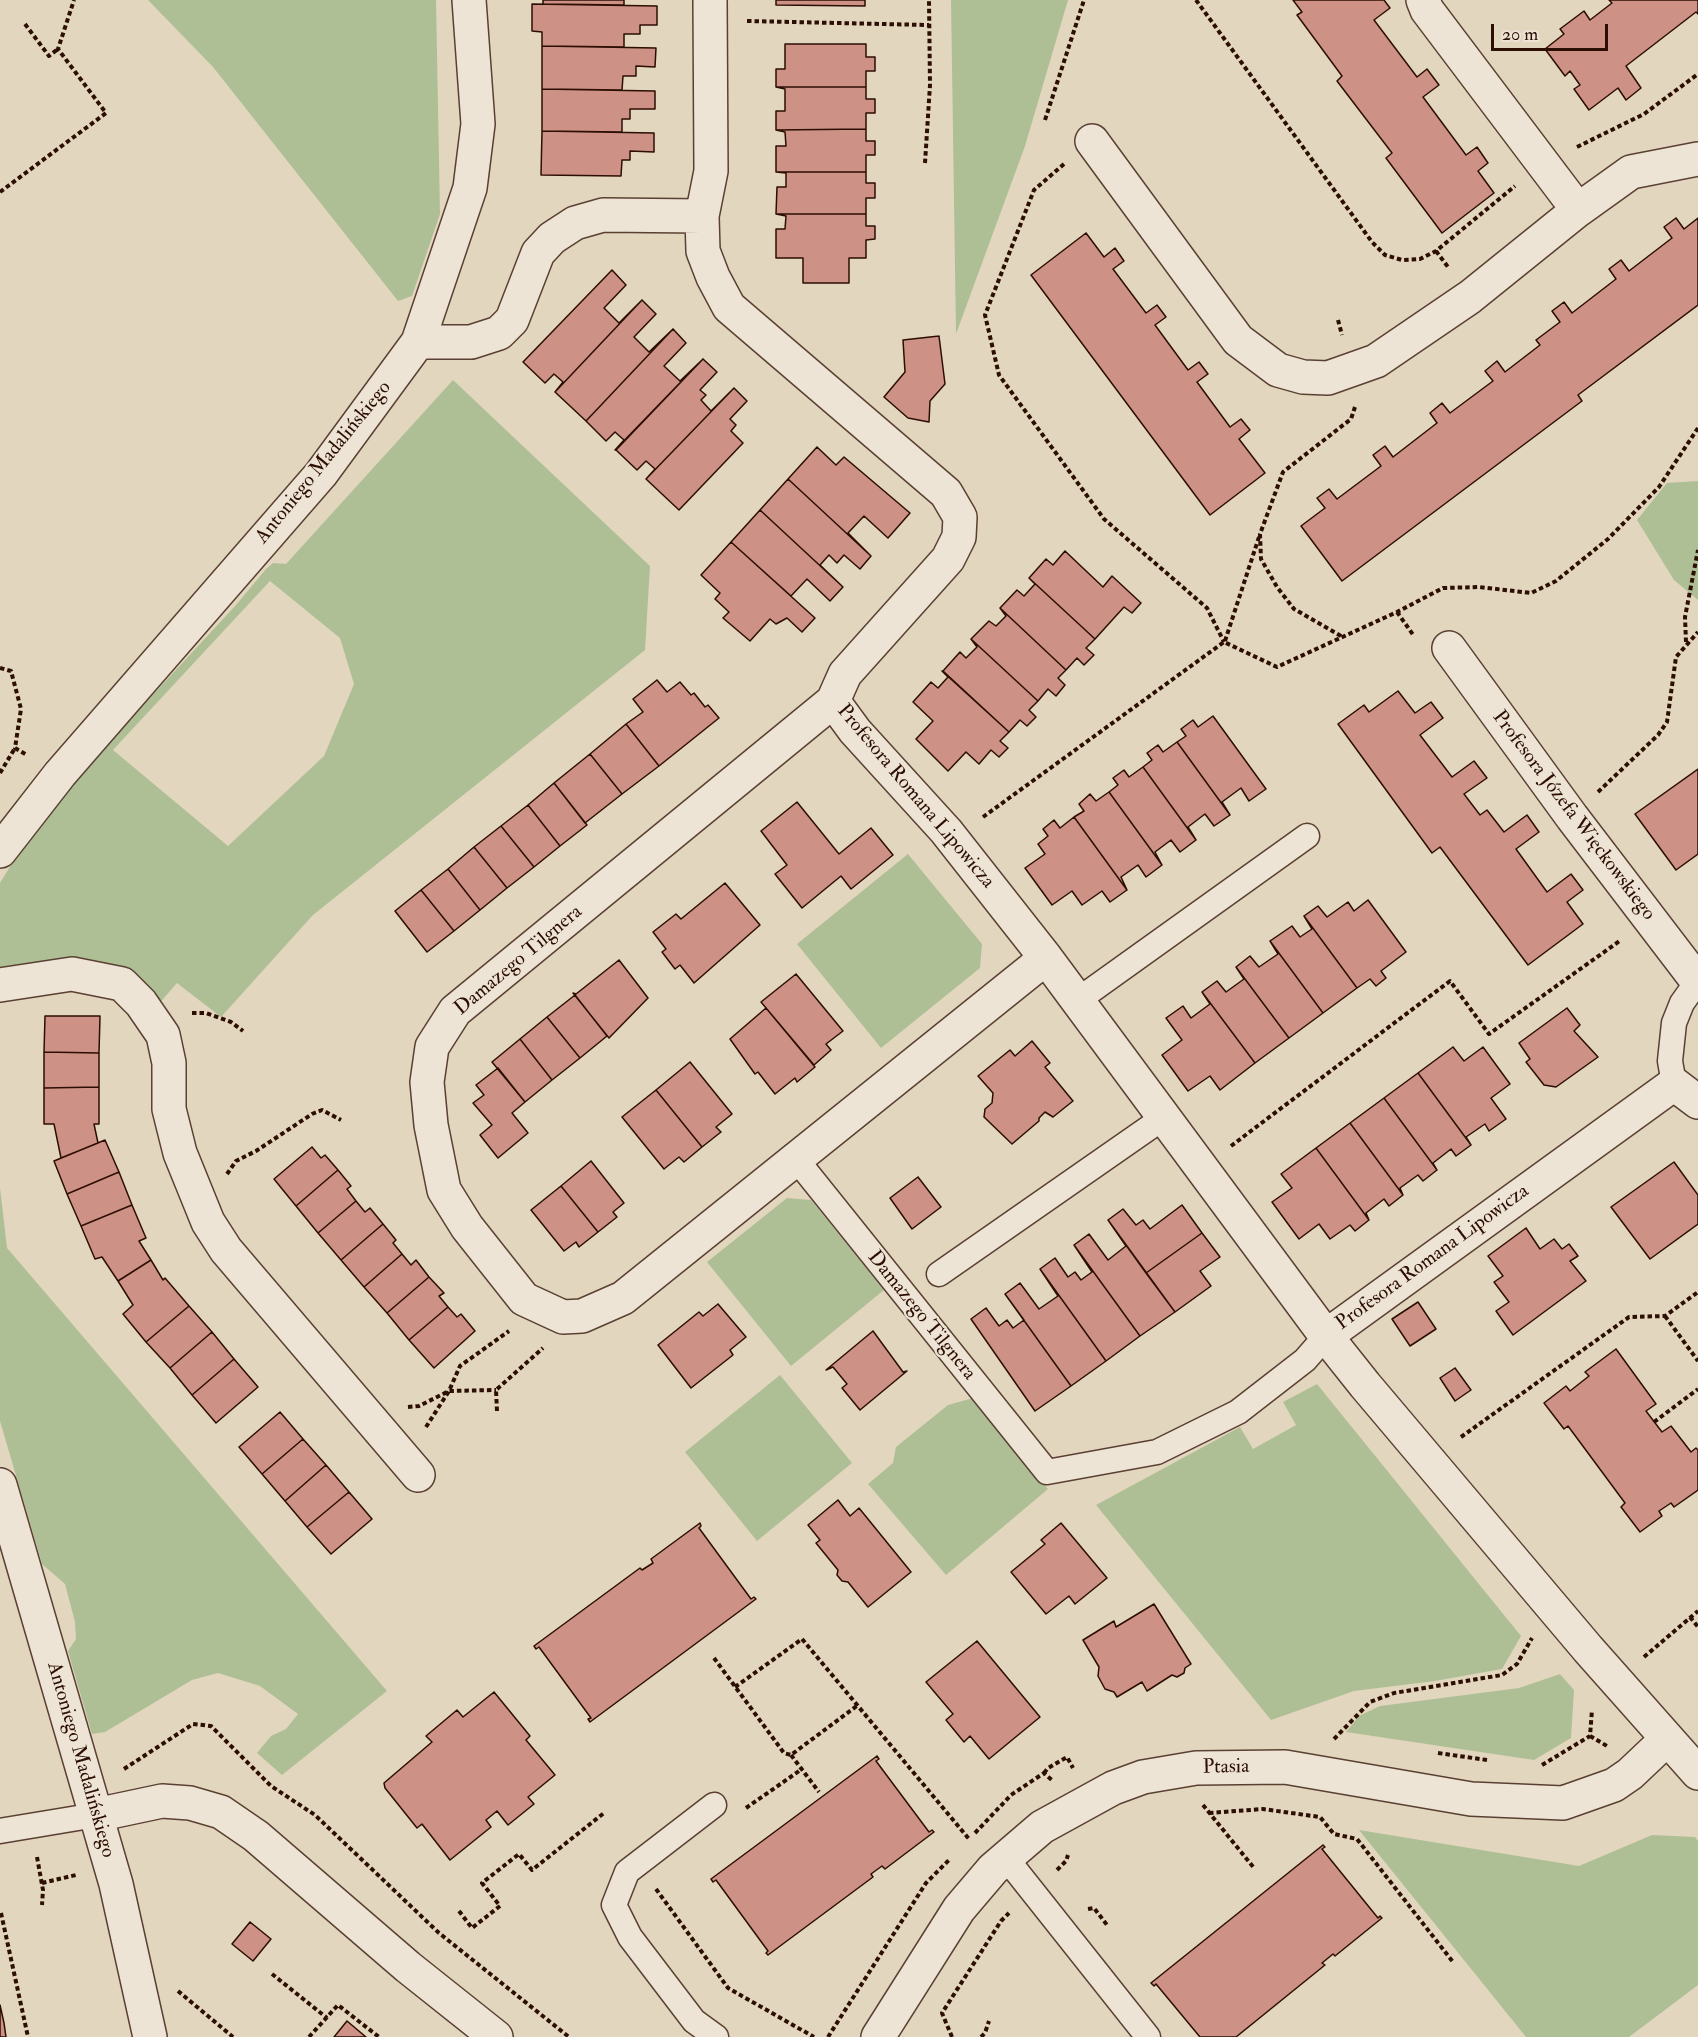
<!DOCTYPE html>
<meta charset="utf-8">
<style>
body{margin:0}
#map{position:relative;width:1698px;height:2037px;overflow:hidden;background:#e3d6be;font-family:"IM FELL Double Pica",serif}
canvas{display:block}
.scale{position:absolute;left:1491px;top:24px;width:117px;height:27px;box-sizing:border-box;border:3px solid #2c0e03;border-top:0;padding-left:8px;font-size:18px;line-height:21px;white-space:nowrap;color:#2c0e03;-webkit-text-stroke:4px #ede4d5;paint-order:stroke}
</style>
<div id="map">
<canvas width="1698" height="2037"></canvas>
<div class="scale">20 m</div>
</div>
<script>
const c = document.querySelector('canvas').getContext('2d');
c.lineJoin = 'round';
function paint(path, color) { c.fillStyle = color; c.fill(path, 'evenodd'); }
const poly = rows => new Path2D(rows.map(r => 'M' + r).join(''));
function trace(path, color, width, dash) { c.strokeStyle = color; c.lineWidth = width; c.lineCap = dash ? 'butt' : 'round'; c.setLineDash(dash || []); c.stroke(path); }
function label(font, color, halo, rows, align = 'center') {
  c.font = font + ' "IM FELL Double Pica",serif'; c.lineWidth = 4.5; c.setLineDash([]); c.textBaseline = 'middle'; c.strokeStyle = halo; c.fillStyle = color; for (const [text, x, y, turn = 0] of rows) {
    c.save(); c.translate(x, y); c.rotate((+turn || 0) * Math.PI / 180); c.textAlign = isNaN(turn) ? turn : align; if (halo) c.strokeText(text, 0, 0); c.fillText(text, 0, 0); c.restore();
  }
}
paint(poly([
 [148,0,436,0,440,214,412,296,398,301,213,67],
 [951,0,1068,0,1025,146,956,334],
 [453,380,650,566,645,650,313,915,221,1017,177,983,157,1006,0,974,0,883,22,847,97,755,236,605,266,569,273,563,286,564],
 [270,581,340,638,354,684,324,756,228,846,113,750],
 [1698,481,1698,600,1674,580,1637,520,1667,483],
 [908,854,982,944,980,968,881,1048,797,944],
 [0,1188,7,1248,387,1691,282,1775,257,1753,271,1736,286,1729,298,1714,260,1686,218,1673,192,1680,105,1732,92,1734,68,1651,76,1639,75,1622,65,1584,42,1564,0,1421],
 [787,1198,811,1200,884,1290,791,1366,707,1262],
 [780,1375,852,1463,757,1541,685,1452],
 [1317,1384,1521,1636,1502,1669,1435,1681,1354,1691,1271,1720,1096,1505,1240,1427,1253,1449,1296,1425,1283,1402],
 [973,1398,1048,1489,946,1575,868,1484,893,1463,896,1447,948,1405],
 [1560,1674,1574,1690,1571,1738,1534,1760,1346,1732,1359,1716,1380,1706,1519,1688],
 [1359,1830,1579,1866,1652,1835,1695,1837,1698,1841,1698,1985,1629,2037,1526,2037]
]), '#afbf95');
const building = poly([
 [543,0,624,0,624,5,543,4,543,0],
 [776,0,865,0,865,6,776,5,776,0],
 [1293,0,1384,0,1390,8,1374,20,1417,77,1427,69,1439,85,1423,97,1466,155,1477,147,1488,163,1478,171,1494,193,1442,233,1386,158,1392,153,1337,81,1342,76,1297,15,1302,12,1293,0],
 [1609,0,1698,0,1698,14,1696,12,1626,66,1641,88,1626,100,1618,88,1589,110,1574,89,1580,85,1570,71,1565,76,1545,49,1564,34,1560,29,1584,11,1590,20,1612,3,1609,0],
 [532,4,657,6,657,25,640,25,640,34,624,34,624,47,542,46,542,32,532,31,532,4],
 [785,44,866,44,866,57,875,57,875,71,866,71,866,87,776,87,776,69,785,69,785,44],
 [542,46,656,48,655,67,636,66,636,76,623,76,622,90,542,89,542,46],
 [776,87,866,87,866,99,875,99,875,113,866,113,866,129,776,130,776,111,785,111,785,89,776,87],
 [542,89,655,91,655,109,630,109,630,119,622,119,622,132,542,131,542,89],
 [866,129,866,141,875,141,875,155,866,155,866,172,776,172,776,146,786,146,785,132,776,130,866,129],
 [542,131,654,133,654,152,630,151,630,160,622,160,621,176,541,175,542,131],
 [776,172,866,172,866,183,875,183,875,198,866,198,866,214,776,214,777,187,786,187,786,173,776,172],
 [776,214,866,214,866,226,875,226,875,239,866,240,866,258,849,258,849,283,803,283,803,258,776,258,776,229,785,229,786,216,776,214],
 [1676,218,1684,229,1698,218,1698,305,1578,395,1582,401,1342,581,1301,526,1325,508,1317,498,1329,489,1337,499,1381,466,1373,455,1385,446,1393,457,1437,423,1430,413,1442,403,1450,413,1493,381,1485,371,1497,361,1505,372,1540,345,1536,340,1560,322,1552,311,1564,302,1572,313,1616,279,1609,269,1621,260,1629,271,1672,238,1664,227,1676,218],
 [1086,233,1104,257,1115,248,1124,261,1113,269,1146,313,1157,305,1166,317,1155,325,1188,370,1199,362,1208,374,1197,382,1230,427,1241,419,1250,430,1239,439,1265,473,1210,515,1031,275,1086,233],
 [612,270,626,285,604,308,619,323,642,300,555,392,563,382,554,374,545,383,523,362,612,270],
 [642,300,656,314,634,337,649,352,673,329,586,421,555,392,642,300],
 [673,329,686,343,664,366,680,381,703,359,615,450,624,440,615,432,606,441,586,421,673,329],
 [939,336,945,384,930,401,929,422,908,418,884,397,905,372,903,340,939,336],
 [703,359,717,372,700,390,706,395,701,400,711,411,734,388,646,479,655,469,646,461,637,470,616,450,703,359],
 [734,388,747,401,730,419,736,425,731,431,743,443,679,510,646,479,734,388],
 [817,447,836,465,844,457,910,513,888,538,864,516,848,533,871,556,788,479,817,447],
 [788,479,871,556,860,569,844,555,837,563,829,555,820,565,843,587,760,510,788,479],
 [760,510,843,587,830,601,807,579,791,596,731,542,760,510],
 [731,542,815,618,802,632,787,618,776,624,770,619,750,641,723,618,729,612,715,599,720,593,701,575,731,542],
 [1065,551,1103,587,1112,576,1141,603,1132,613,1124,607,1095,639,1029,578,1046,559,1053,565,1065,551],
 [1029,578,1095,639,1086,648,1094,655,1084,665,1077,658,1066,670,1000,608,1017,590,1024,596,1035,584,1029,578],
 [1000,608,1066,670,1058,678,1065,685,1056,696,1048,689,1038,701,971,639,989,621,996,626,1006,616,1000,608],
 [971,639,1038,701,1029,710,1036,717,1027,726,1020,720,1009,732,943,671,960,652,966,658,977,647,971,639],
 [942,671,1009,732,1000,741,1008,748,999,757,991,750,979,764,966,752,948,771,916,739,933,721,913,702,931,682,938,688,948,677,942,671],
 [657,680,667,692,680,682,691,695,694,693,705,707,708,705,719,718,659,766,626,724,643,712,633,699,657,680],
 [1398,691,1415,713,1431,702,1443,718,1420,735,1452,777,1474,761,1487,778,1464,794,1480,815,1487,810,1504,832,1527,815,1539,832,1516,849,1547,892,1571,874,1583,890,1567,902,1583,924,1528,965,1440,847,1432,853,1338,724,1364,705,1369,712,1398,691],
 [1213,716,1266,789,1249,801,1241,788,1222,802,1230,815,1177,742,1186,736,1181,729,1193,720,1198,727,1213,716],
 [626,724,659,766,622,794,590,754,626,724],
 [1177,742,1230,815,1214,826,1205,814,1188,827,1196,840,1143,767,1152,760,1147,753,1158,745,1163,752,1177,742],
 [590,754,622,794,585,823,554,783,590,754],
 [1143,767,1196,840,1180,852,1171,840,1155,852,1162,865,1109,792,1118,785,1113,778,1124,770,1129,777,1143,767],
 [1698,769,1698,854,1676,870,1635,814,1698,769],
 [554,783,587,825,560,846,528,805,554,783],
 [1109,792,1162,865,1146,877,1138,865,1121,877,1127,890,1074,817,1084,811,1079,804,1090,794,1096,801,1109,792],
 [797,802,839,854,871,828,893,855,851,889,841,876,802,908,775,874,787,865,761,831,797,802],
 [528,805,560,846,534,867,501,826,528,805],
 [1074,817,1127,890,1110,902,1102,891,1082,905,1072,891,1052,905,1025,868,1045,854,1038,844,1048,836,1043,829,1054,820,1060,828,1074,817],
 [501,826,534,867,507,888,474,847,501,826],
 [474,847,507,888,480,910,448,869,474,847],
 [448,869,480,910,454,931,421,890,448,869],
 [725,883,760,925,694,983,680,965,675,969,662,952,666,949,653,932,676,914,681,919,725,883],
 [421,890,454,931,427,952,395,911,421,890],
 [1368,900,1406,952,1381,971,1386,978,1376,986,1370,979,1357,988,1304,916,1318,906,1327,917,1348,902,1354,911,1368,900],
 [1304,916,1357,988,1323,1013,1270,941,1292,926,1300,937,1312,929,1304,916],
 [1270,941,1323,1013,1289,1038,1236,967,1250,956,1259,967,1278,954,1270,941],
 [619,960,648,998,609,1038,573,993,576,994,619,960],
 [1236,967,1289,1038,1255,1063,1202,992,1217,981,1226,992,1244,979,1236,967],
 [796,974,843,1031,826,1044,831,1050,814,1065,761,1002,796,974],
 [1202,992,1255,1063,1220,1090,1210,1076,1188,1091,1162,1055,1182,1040,1166,1018,1183,1006,1191,1018,1210,1004,1202,992],
 [575,995,607,1036,580,1058,547,1017,575,995],
 [766,1008,815,1067,797,1082,795,1078,775,1094,758,1072,755,1074,730,1039,766,1008],
 [1567,1008,1580,1025,1574,1031,1598,1057,1556,1087,1544,1085,1526,1062,1530,1059,1519,1043,1567,1008],
 [45,1016,100,1016,99,1053,44,1052,45,1016],
 [547,1017,580,1058,552,1080,520,1039,547,1017],
 [520,1039,552,1080,525,1102,492,1062,520,1039],
 [1032,1041,1050,1063,1045,1067,1073,1101,1053,1117,1045,1112,1039,1118,1039,1121,1012,1144,984,1117,985,1109,992,1103,993,1093,978,1076,1010,1050,1015,1056,1032,1041],
 [1453,1047,1464,1061,1483,1047,1510,1084,1491,1098,1506,1119,1489,1131,1485,1124,1466,1137,1471,1145,1418,1073,1453,1047],
 [44,1052,99,1053,99,1087,44,1088,44,1052],
 [690,1062,732,1114,716,1127,721,1132,702,1147,656,1090,690,1062],
 [498,1068,525,1102,512,1113,528,1133,498,1158,480,1135,492,1125,473,1103,484,1095,476,1085,498,1068],
 [1418,1073,1471,1145,1456,1156,1451,1149,1433,1163,1437,1170,1384,1098,1418,1073],
 [99,1087,99,1124,94,1124,98,1143,61,1158,54,1124,44,1124,44,1088,99,1087],
 [656,1090,702,1147,684,1162,679,1157,664,1169,622,1117,656,1090],
 [1384,1098,1437,1170,1423,1181,1418,1175,1400,1188,1403,1195,1350,1123,1384,1098],
 [1350,1123,1403,1195,1389,1206,1384,1199,1366,1213,1369,1220,1316,1148,1350,1123],
 [105,1140,119,1172,67,1194,54,1161,105,1140],
 [312,1147,321,1158,325,1155,338,1170,296,1206,274,1179,312,1147],
 [1316,1148,1369,1220,1355,1231,1350,1225,1330,1239,1319,1224,1299,1239,1272,1202,1292,1188,1281,1174,1316,1148],
 [591,1161,624,1203,613,1212,617,1217,598,1232,561,1186,591,1161],
 [1674,1162,1698,1195,1698,1224,1650,1259,1611,1207,1674,1162],
 [338,1170,351,1186,347,1189,356,1201,318,1233,296,1206,338,1170],
 [119,1172,132,1205,81,1226,67,1194,119,1172],
 [918,1177,941,1207,912,1229,890,1198,918,1177],
 [561,1186,598,1232,579,1247,576,1242,564,1251,531,1210,561,1186],
 [356,1201,365,1212,370,1208,383,1224,341,1260,318,1233,356,1201],
 [132,1205,146,1238,139,1241,151,1260,118,1281,102,1257,95,1259,81,1226,132,1205],
 [1182,1205,1202,1233,1146,1273,1108,1220,1123,1209,1136,1225,1143,1220,1150,1229,1182,1205],
 [1108,1220,1175,1312,1140,1336,1074,1245,1089,1234,1108,1260,1126,1246,1108,1220],
 [383,1224,396,1240,393,1243,402,1254,364,1287,341,1260,383,1224],
 [1526,1228,1540,1249,1554,1239,1562,1249,1569,1244,1578,1256,1570,1261,1586,1281,1513,1335,1496,1311,1509,1302,1494,1282,1503,1276,1488,1256,1526,1228],
 [1202,1233,1220,1257,1200,1271,1211,1286,1175,1312,1146,1273,1202,1233],
 [1074,1245,1140,1336,1106,1361,1040,1269,1055,1258,1068,1277,1075,1272,1081,1280,1092,1272,1074,1245],
 [402,1254,411,1265,416,1260,429,1277,387,1313,364,1287,402,1254],
 [151,1260,163,1280,165,1278,189,1306,146,1342,123,1314,133,1305,118,1281,151,1260],
 [1040,1269,1106,1361,1071,1386,1005,1294,1020,1283,1039,1309,1058,1296,1040,1269],
 [429,1277,444,1293,439,1296,448,1307,409,1340,387,1313,429,1277],
 [1005,1294,1071,1386,1035,1411,971,1319,986,1308,999,1326,1007,1320,1013,1328,1024,1320,1005,1294],
 [1418,1302,1436,1329,1410,1346,1392,1319,1418,1302],
 [718,1304,746,1337,730,1350,733,1355,691,1388,658,1345,699,1312,703,1316,718,1304],
 [189,1306,212,1332,170,1368,146,1342,189,1306],
 [448,1307,457,1317,461,1314,475,1331,434,1368,409,1340,448,1307],
 [873,1331,903,1372,907,1371,860,1410,842,1388,847,1384,833,1367,826,1370,873,1331],
 [212,1332,234,1359,192,1395,170,1368,212,1332],
 [1616,1349,1656,1404,1646,1411,1662,1432,1671,1426,1691,1452,1696,1448,1698,1450,1698,1490,1674,1507,1671,1503,1659,1511,1662,1516,1640,1532,1621,1507,1625,1503,1568,1426,1564,1429,1544,1403,1566,1386,1570,1391,1589,1376,1585,1372,1616,1349],
 [234,1359,258,1387,216,1423,192,1395,234,1359],
 [1455,1368,1471,1390,1455,1401,1440,1378,1455,1368],
 [280,1412,303,1439,262,1474,239,1447,280,1412],
 [303,1439,326,1465,285,1501,262,1474,303,1439],
 [326,1465,349,1492,307,1527,285,1501,326,1465],
 [349,1492,372,1519,331,1554,307,1527,349,1492],
 [838,1500,850,1516,859,1508,911,1572,868,1607,848,1582,842,1581,837,1575,838,1570,816,1543,820,1540,808,1525,838,1500],
 [700,1523,701,1526,699,1528,751,1599,754,1597,756,1599,590,1722,588,1719,591,1718,539,1647,536,1649,534,1646,640,1568,642,1570,653,1563,651,1559,700,1523],
 [1061,1523,1107,1578,1075,1604,1069,1596,1046,1614,1011,1572,1045,1544,1041,1540,1061,1523],
 [1154,1604,1191,1664,1185,1668,1184,1673,1177,1677,1172,1675,1147,1691,1142,1682,1117,1697,1114,1692,1105,1689,1098,1676,1099,1667,1083,1640,1114,1621,1116,1627,1154,1604],
 [977,1641,1040,1717,989,1759,970,1736,964,1742,946,1720,953,1714,926,1682,977,1641],
 [494,1692,530,1736,526,1740,555,1775,528,1797,534,1804,508,1825,497,1811,486,1820,491,1827,450,1860,422,1824,417,1828,385,1788,384,1783,432,1742,426,1736,457,1710,463,1717,494,1692],
 [877,1756,879,1759,876,1761,929,1832,932,1830,934,1832,885,1869,882,1866,871,1874,873,1877,768,1955,766,1953,768,1951,716,1880,713,1882,711,1879,877,1756],
 [1323,1845,1325,1847,1322,1849,1378,1918,1380,1916,1382,1918,1335,1956,1333,1954,1322,1963,1325,1965,1236,2037,1200,2037,1156,1984,1154,1986,1151,1983,1323,1845],
 [250,1922,271,1939,253,1961,232,1944,250,1922],
 [0,2005,4,2023,6,2037,0,2037,0,2005],
 [347,2021,366,2037,334,2037,347,2021]
]);
paint(building, '#ce9186');
trace(building, '#2c0e03', 1.5);
const lane = poly([
 [1078,1000,1307,836],
 [1674,1084,1670,1061,1674,1023,1682,1003,1697,982],
 [796,1159,1047,1472,1157,1452,1238,1412,1305,1360,1326,1336],
 [939,1274,1163,1118],
 [714,1805,627,1872,614,1905,630,1937,694,2021,716,2037],
 [0,1831,96,1815],
 [1006,1858,1148,2037]
]);
const street = poly([
 [710,0,711,171,702,216,703,251,713,277,729,307,946,493,960,517,959,537,948,559,845,674,833,701,855,731,946,831,1046,958,1326,1336,1365,1385,1588,1649,1698,1773],
 [1423,0,1427,10,1578,210],
 [1092,141,1238,340,1278,370,1303,377,1328,378,1376,361,1470,297,1578,210,1631,172,1698,159],
 [418,342,471,342,499,333,512,320,538,253,552,238,575,223,603,215,702,216],
 [1449,648,1572,817,1698,982],
 [833,701,455,1011,432,1047,427,1082,431,1125,444,1190,467,1227,524,1299,563,1317,582,1316,623,1298,1046,958],
 [0,851,60,774,321,474,418,342,470,188,478,124,469,0],
 [0,985,72,974,122,984,141,1003,163,1035,169,1063,169,1109,180,1153,208,1222,226,1250,418,1475],
 [1326,1336,1674,1084,1698,1102],
 [0,1485,116,1884,150,2037],
 [96,1815,162,1801,190,1803,221,1812,256,1836,408,1967,496,2037],
 [878,2037,959,1909,993,1869,1042,1827,1113,1788,1143,1777,1196,1768,1285,1767,1471,1799,1563,1803,1614,1785,1630,1774,1667,1739]
]);
trace(lane, '#5a4032', 27);
trace(street, '#5a4032', 36);
trace(poly([
 [1196,0,1372,242,1385,255,1402,260,1420,259,1436,251,1515,186],
 [747,21,929,25],
 [25,24,49,56,58,49],
 [1045,120,1084,0],
 [1577,147,1644,114,1698,74],
 [925,163,930,85,929,0],
 [1064,164,1034,190,985,315,999,375,1104,519,1207,608,1224,642],
 [0,192,106,113,58,49,74,0],
 [1436,251,1448,267],
 [1338,320,1342,335],
 [1397,612,1414,636],
 [1341,636,1294,609,1277,587,1261,559,1260,534,1283,472,1351,419,1355,407],
 [1225,641,1259,537],
 [1686,642,1685,617,1698,550],
 [0,668,11,671,21,709,15,748,27,755],
 [0,773,15,748],
 [1598,792,1658,735,1667,722,1676,657,1698,632],
 [983,817,1224,642,1277,667,1397,612,1443,588,1479,587,1531,593,1556,581,1608,539,1659,487,1698,428],
 [192,1013,206,1013,231,1022,243,1031],
 [1231,1146,1450,981,1489,1034,1621,940],
 [227,1174,236,1161,256,1151,312,1114,322,1110,341,1120],
 [1665,1316,1698,1361],
 [408,1407,419,1406,449,1391,496,1390],
 [497,1411,496,1390,543,1348],
 [1654,1422,1698,1389],
 [426,1427,449,1391,460,1366,509,1331],
 [1461,1437,1629,1317,1665,1316,1698,1292],
 [1690,1617,1698,1627],
 [1644,1657,1698,1611],
 [714,1658,784,1753,791,1755,858,1705],
 [735,1687,802,1639,969,1839],
 [1590,1736,1607,1746],
 [1334,1739,1370,1702,1394,1693,1502,1675,1517,1664,1532,1638],
 [1438,1753,1487,1760],
 [791,1755,819,1792],
 [1542,1765,1590,1736,1592,1710],
 [124,1769,193,1724,211,1726,271,1786,315,1815,439,1933,569,2037],
 [1044,1773,1048,1768,1067,1757,1073,1768],
 [1203,1805,1254,1868],
 [746,1808,802,1769],
 [1209,1813,1263,1809,1320,1817,1334,1834,1357,1839,1453,1962],
 [975,1833,1011,1795,1044,1773,1053,1781],
 [37,1857,43,1890,42,1905],
 [1057,1870,1066,1861,1068,1855],
 [42,1883,76,1875],
 [656,1889,728,1988,814,2037],
 [1088,1909,1094,1908,1107,1925],
 [459,1911,472,1928,500,1906,482,1883,519,1854,532,1870,604,1813],
 [1,1913,28,2037],
 [272,1974,327,2018],
 [178,1991,233,2037],
 [309,2037,338,2005,379,2037],
 [828,2037,926,1883,949,1860],
 [952,2037,942,2013,1001,1921,1009,1913],
 [981,2037,985,2033,989,2021]
]), '#2c0e03', 4, [4.5, 3]);
trace(lane, '#ede4d5', 24);
trace(street, '#ede4d5', 33);
label('20px', '#2c0e03', '#ede4d5', [
 ["Antoniego Madalińskiego",324,463,-51],
 ["Profesora Romana Lipowicza",915,797,50],
 ["Profesora Józefa Więckowskiego",1573,816,53],
 ["Damazego Tilgnera",519,961,-40],
 ["Profesora Romana Lipowicza",1433,1258,-36],
 ["Damazego Tilgnera",921,1316,51],
 ["Antoniego Madalińskiego",80,1760,74],
 ["Ptasia",1226,1768,-1]
]);
</script>
